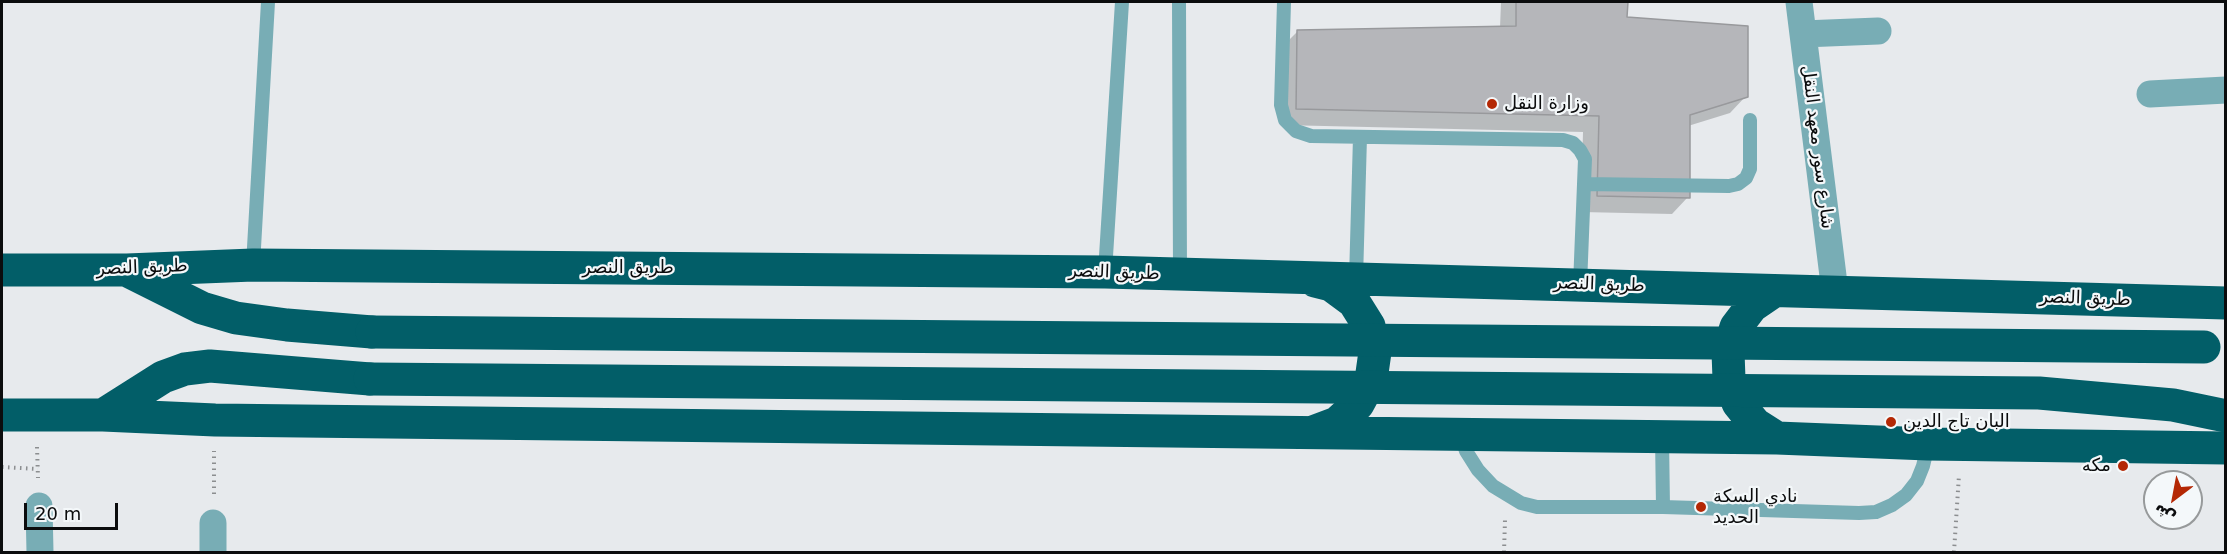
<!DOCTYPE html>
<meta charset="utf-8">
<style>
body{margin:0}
#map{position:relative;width:2227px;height:554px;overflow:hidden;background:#e7eaed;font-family:"DejaVu Sans","Noto Sans Arabic",sans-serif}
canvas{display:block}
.frame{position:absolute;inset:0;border:3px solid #0b0c0d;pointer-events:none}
.north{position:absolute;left:2143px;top:470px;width:60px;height:60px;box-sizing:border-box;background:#f4f8fa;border:2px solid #979a9b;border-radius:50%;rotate:212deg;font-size:16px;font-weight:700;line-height:24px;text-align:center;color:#0b0c0d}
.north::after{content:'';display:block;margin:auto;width:21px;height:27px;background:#b42805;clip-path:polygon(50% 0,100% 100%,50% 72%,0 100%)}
.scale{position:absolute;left:24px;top:503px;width:94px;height:27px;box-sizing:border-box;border:3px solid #0b0c0d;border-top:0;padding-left:8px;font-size:18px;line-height:21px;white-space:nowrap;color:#0b0c0d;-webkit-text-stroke:4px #f4f8fa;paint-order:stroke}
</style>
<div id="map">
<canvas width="2227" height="554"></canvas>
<div class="frame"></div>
<div class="north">ش</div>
<div class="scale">20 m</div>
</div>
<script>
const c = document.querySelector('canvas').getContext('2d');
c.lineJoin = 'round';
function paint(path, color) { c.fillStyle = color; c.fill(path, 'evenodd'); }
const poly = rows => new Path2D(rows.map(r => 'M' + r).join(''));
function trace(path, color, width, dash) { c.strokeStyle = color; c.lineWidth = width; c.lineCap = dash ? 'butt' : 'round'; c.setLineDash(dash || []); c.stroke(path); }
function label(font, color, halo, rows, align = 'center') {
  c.font = font + ' "DejaVu Sans","Noto Sans Arabic",sans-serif'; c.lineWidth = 4.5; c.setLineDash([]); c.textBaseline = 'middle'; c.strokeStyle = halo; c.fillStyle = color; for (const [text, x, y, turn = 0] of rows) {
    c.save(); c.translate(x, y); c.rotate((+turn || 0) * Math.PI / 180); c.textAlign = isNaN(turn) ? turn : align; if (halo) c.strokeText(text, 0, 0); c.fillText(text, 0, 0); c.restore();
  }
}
paint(poly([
 [1501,2,1626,2,1626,19,1746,96,1730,113,1688,126,1688,197,1672,214,1581,212,1583,132,1281,125,1281,48,1297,32,1500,28]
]), '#0003');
const building = poly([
 [1516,2,1628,2,1627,17,1748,26,1748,97,1690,115,1690,198,1597,196,1599,116,1296,109,1297,30,1516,26,1516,2]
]);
paint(building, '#b5b6ba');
trace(building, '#98999c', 1.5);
trace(poly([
 [37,447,38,478],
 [2,467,38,469],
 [214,494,214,451],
 [1504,552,1505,520],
 [1954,552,1959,475]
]), '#8c8e90', 4, [1.5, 4.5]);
trace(poly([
 [1179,2,1180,275],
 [1284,2,1281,105,1285,120,1296,131,1311,136,1563,140,1573,143,1580,150,1585,159,1580,285],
 [1584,184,1729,186,1738,184,1746,178,1750,169,1750,120],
 [253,265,268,2],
 [1105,272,1122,2],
 [1356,279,1360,137],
 [1460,434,1466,451,1478,470,1493,486,1521,503,1537,507,1663,507,1859,513,1876,512,1892,505,1906,495,1917,481,1923,466,1928,445],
 [1662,437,1663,507]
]), '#78adb5', 14);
trace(poly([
 [1799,2,1835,292],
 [1803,34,1878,31],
 [2150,94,2226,90],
 [39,506,40,552],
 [213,552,213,523]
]), '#78adb5', 27);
trace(poly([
 [2,270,127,270,253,265,1105,272,2226,303],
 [130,272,202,308,236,318,287,325,372,332],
 [1774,291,1752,306,1736,327,1728,352,1729,379,1738,403,1755,424,1777,438],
 [2,415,103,415,215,420,1777,438,1928,444,2226,448],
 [103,415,163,377,185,369,210,366,370,379],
 [1313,432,1337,423,1358,404,1371,380,1375,352,1369,326,1354,302,1331,285,1315,281]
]), '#025e68', 33);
trace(poly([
 [372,332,2204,347],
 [370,379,2039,393,2173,405,2226,416]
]), '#025e68', 33);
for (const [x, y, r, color] of [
 [1492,104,6,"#b42805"],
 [1891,422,6,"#b42805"],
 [2123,466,6,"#b42805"],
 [1701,507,6,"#b42805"]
]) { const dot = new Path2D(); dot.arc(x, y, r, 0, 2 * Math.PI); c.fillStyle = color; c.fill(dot); trace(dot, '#f4f8fa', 2); }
label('18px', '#0b0c0d', '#f4f8fa', [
 ["وزارة النقل",1504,104],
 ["البان تاج الدين",1903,422],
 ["مكه",2111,466,"right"],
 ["نادي السكة",1713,497],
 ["الحديد",1713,518]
], 'left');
label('18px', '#0b0c0d', '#f4f8fa', [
 ["شارع سور معهد النقل",1817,147,83],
 ["طريق النصر",142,268,-2],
 ["طريق النصر",628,268],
 ["طريق النصر",1114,273,2],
 ["طريق النصر",1599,285,2],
 ["طريق النصر",2085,299,2]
]);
</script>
